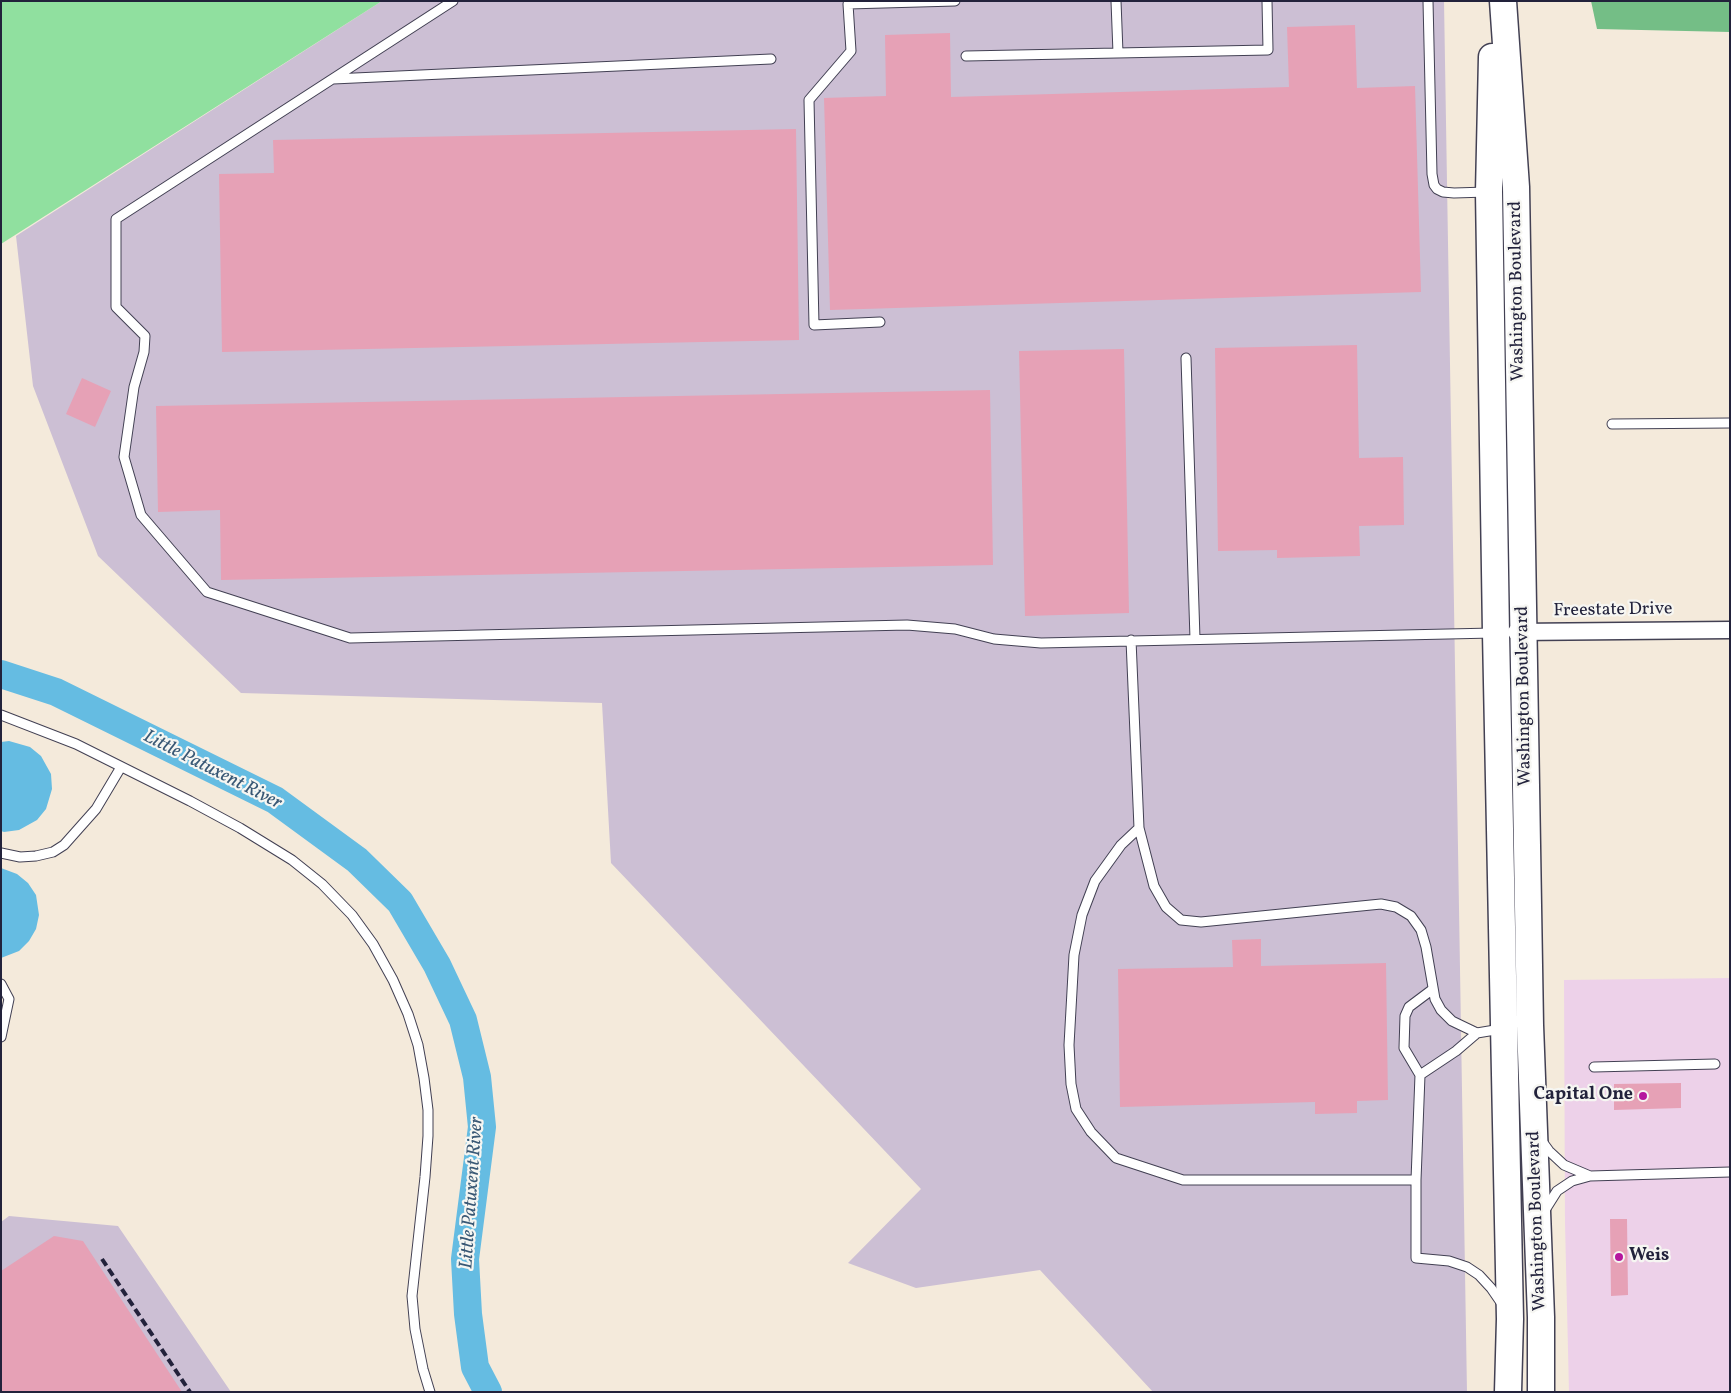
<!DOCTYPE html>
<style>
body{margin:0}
#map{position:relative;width:1731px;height:1393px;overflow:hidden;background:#f4eadb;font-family:Vollkorn,serif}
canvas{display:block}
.frame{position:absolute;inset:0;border:2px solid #22223b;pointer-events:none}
</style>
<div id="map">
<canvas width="1731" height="1393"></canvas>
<div class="frame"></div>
</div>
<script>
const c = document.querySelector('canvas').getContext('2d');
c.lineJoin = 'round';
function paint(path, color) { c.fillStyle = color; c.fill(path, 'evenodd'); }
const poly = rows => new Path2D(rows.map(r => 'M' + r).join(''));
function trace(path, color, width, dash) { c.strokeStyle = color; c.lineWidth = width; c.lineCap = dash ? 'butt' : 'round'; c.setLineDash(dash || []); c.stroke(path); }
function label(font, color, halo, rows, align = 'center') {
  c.font = font + ' Vollkorn,serif'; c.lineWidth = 4.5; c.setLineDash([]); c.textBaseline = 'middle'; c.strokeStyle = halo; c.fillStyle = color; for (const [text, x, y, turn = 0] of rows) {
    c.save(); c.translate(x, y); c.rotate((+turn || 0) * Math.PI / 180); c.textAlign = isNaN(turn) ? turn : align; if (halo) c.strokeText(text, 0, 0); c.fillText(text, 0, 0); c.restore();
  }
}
paint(poly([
 [1730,978,1730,1392,1569,1392,1565,1223,1564,980]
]), '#edd1e9');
paint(poly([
 [382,1,1444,1,1467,1392,1153,1392,1040,1270,916,1288,848,1263,921,1189,611,863,602,703,241,693,98,556,33,386,16,236],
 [9,1216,118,1226,231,1392,1,1392,1,1222]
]), '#ccbfd4');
paint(poly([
 [1,1,382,1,1,244]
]), '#90e09f');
paint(poly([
 [1591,1,1730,1,1730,32,1597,29]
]), '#74be86');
paint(poly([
 [9,741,30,747,41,756,51,774,52,789,46,809,37,820,19,830,4,832,1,831,1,742],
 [1,868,17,874,28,883,36,895,39,915,36,929,29,941,19,951,1,958]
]), '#65bce2');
trace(poly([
 [1,674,56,692,275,800,357,860,400,902,437,965,463,1020,477,1077,482,1127,465,1259,468,1314,475,1367,488,1392]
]), '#65bce2', 28);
paint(poly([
 [1355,25,1357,88,1415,86,1421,292,830,310,824,98,886,96,885,35,950,33,951,97,1289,87,1287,27],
 [796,129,799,340,222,352,219,174,274,173,273,140],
 [1357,345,1359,458,1403,457,1404,525,1359,526,1360,556,1277,558,1277,550,1218,551,1215,348],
 [1124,349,1129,613,1025,616,1019,351],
 [82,378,111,391,95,427,66,414],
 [990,390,993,565,221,580,220,510,158,512,156,406],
 [1261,939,1261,966,1386,963,1388,1100,1357,1101,1357,1113,1315,1114,1315,1102,1120,1107,1118,969,1233,967,1232,940],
 [1681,1083,1681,1108,1614,1110,1614,1084],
 [1610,1219,1627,1219,1628,1295,1611,1296],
 [54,1236,83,1241,182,1392,1,1392,1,1271]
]), '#e6a1b6');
const lane = poly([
 [453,1,116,219,116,307,145,336,144,352,134,387,124,457,141,515,207,592,350,638,907,625,955,629,994,639,1041,643,1493,633],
 [1116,1,1118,53],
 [1428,1,1432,174,1434,185,1437,189,1443,192,1454,193,1487,192],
 [966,56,1268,50,1267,1],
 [333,79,771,59],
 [880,322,814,325,809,100,851,51,848,4,955,1],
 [1186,358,1195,639],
 [1612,424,1730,423],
 [1131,640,1139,828,1154,886,1166,907,1181,920,1201,922,1381,904,1396,907,1411,916,1421,930,1426,947,1435,999,1441,1010,1452,1021,1477,1033],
 [1,715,76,744,190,801,240,828,292,860,322,884,352,915,373,944,393,980,408,1014,418,1045,424,1078,428,1110,428,1136,425,1177,412,1296,415,1329,423,1369,430,1392],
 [1139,828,1121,845,1095,881,1082,915,1074,955,1069,1045,1071,1084,1076,1109,1091,1132,1116,1158,1183,1180,1416,1180,1420,1075,1456,1051,1477,1033,1501,1029],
 [1,853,20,857,36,856,53,852,64,845,96,809,121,767],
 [1,984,9,999,1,1037],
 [1594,1067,1715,1064],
 [1420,1075,1404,1048,1405,1016,1409,1007,1433,989],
 [1541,1140,1549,1151,1564,1165,1590,1176],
 [1416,1180,1416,1258,1449,1261,1467,1267,1479,1275,1491,1288,1502,1304],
 [1545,1210,1557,1191,1572,1181,1590,1176,1730,1172]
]);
const street = poly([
 [1516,632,1730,630]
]);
const primary = poly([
 [1503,1,1516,187,1530,1025,1541,1317,1541,1392],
 [1492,57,1489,192,1496,633,1510,1319,1508,1392]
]);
trace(lane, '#424053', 11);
trace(street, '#424053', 19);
trace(primary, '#424053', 29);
trace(lane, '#fff', 9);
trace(street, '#fff', 16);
trace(primary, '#fff', 26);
trace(poly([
 [102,1259,190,1392]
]), '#22223b', 4, [8, 4]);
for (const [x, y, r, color] of [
 [1643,1096,5,"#b5179e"],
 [1619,1257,5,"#b5179e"]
]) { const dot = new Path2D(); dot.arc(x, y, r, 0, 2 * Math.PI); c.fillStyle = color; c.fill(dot); trace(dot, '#f6f6f2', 2); }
label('18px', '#22223b', '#f6f6f2', [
 ["Washington Boulevard",1518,291,-91],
 ["Freestate Drive",1613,611,-1],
 ["Washington Boulevard",1525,696,-91],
 ["Washington Boulevard",1538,1221,-92]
]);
label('bold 18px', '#22223b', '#f6f6f2', [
 ["Capital One",1633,1096],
 ["Weis",1629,1257,"left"]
], 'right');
label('italic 19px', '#395875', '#f6f6f2', [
 ["Little Patuxent River",212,771,27],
 ["Little Patuxent River",473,1193,-86]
]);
</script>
